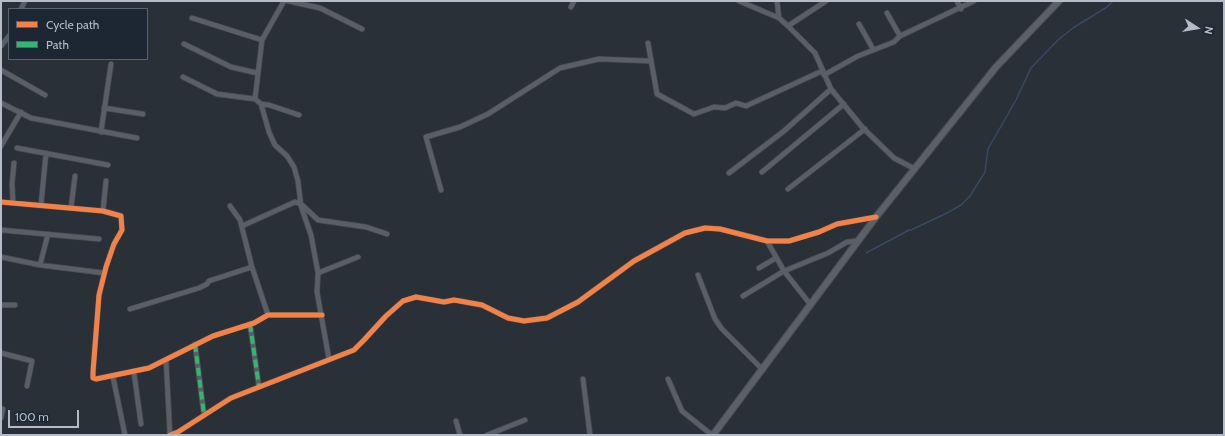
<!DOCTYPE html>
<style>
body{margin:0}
#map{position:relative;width:1225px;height:436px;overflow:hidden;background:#2a3038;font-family:Cabin,sans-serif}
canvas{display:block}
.frame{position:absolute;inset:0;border:2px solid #b4bcc9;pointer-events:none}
.legend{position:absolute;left:8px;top:8px;width:140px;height:52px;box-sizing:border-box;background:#1d2633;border:1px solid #59626f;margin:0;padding:5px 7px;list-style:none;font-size:12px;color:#b4bcc9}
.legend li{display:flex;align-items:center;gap:8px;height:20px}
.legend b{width:20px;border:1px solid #59626f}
.north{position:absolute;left:1177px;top:8px;width:40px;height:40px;-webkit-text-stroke:3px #1d2633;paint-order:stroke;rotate:102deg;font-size:11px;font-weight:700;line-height:16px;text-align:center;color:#b4bcc9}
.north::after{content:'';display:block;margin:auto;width:14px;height:18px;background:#b4bcc9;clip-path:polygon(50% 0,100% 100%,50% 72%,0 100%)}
.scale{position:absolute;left:8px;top:410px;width:71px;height:18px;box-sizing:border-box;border:2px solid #b4bcc9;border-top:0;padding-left:5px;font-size:12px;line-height:14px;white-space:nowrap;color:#b4bcc9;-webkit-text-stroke:3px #1d2633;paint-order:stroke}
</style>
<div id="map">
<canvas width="1225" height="436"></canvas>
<div class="frame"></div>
<ul class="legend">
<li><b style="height:5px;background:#f48246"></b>Cycle path</li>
<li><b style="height:5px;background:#33b770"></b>Path</li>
</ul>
<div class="north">N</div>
<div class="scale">100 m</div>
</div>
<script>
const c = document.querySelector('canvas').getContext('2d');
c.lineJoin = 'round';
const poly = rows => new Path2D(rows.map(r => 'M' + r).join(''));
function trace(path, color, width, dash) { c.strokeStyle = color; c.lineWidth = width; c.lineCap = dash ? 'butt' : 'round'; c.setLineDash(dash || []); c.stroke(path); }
trace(poly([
 [866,253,909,230,911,230,947,213,961,205,970,196,985,172,988,149,1016,100,1031,68,1058,40,1073,28,1107,7,1113,1]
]), '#384963', 1.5);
const minor = poly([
 [288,1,320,8,362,29],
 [739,1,779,18,788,26,815,53,831,89,863,128,894,158,915,169],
 [777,1,779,18],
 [957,1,961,9],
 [571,7,574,1],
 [21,9,25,1],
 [887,13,900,36],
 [192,18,262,40],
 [859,24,873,49],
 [788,26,826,1],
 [648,43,657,94,694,114,714,107,725,108,736,103,746,106,822,71],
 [184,44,231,67,257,73],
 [1,46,9,36],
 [1,70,45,95],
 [824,75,858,56,894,42,900,36,974,1],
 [183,77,217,94,255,99,261,104,269,105,299,115],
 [255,99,262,40,284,1],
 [1,103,31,118,137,138],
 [261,104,269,132,275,145,287,156,294,167,298,181,301,206,311,235,318,273,317,292,329,359],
 [104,108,143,114],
 [101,132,111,64],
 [1,146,21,112],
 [17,148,108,165],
 [762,172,844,104],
 [729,173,784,131,831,89],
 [788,189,865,129],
 [441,190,426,137,460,127,488,114,560,68,599,59,651,61],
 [1,202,103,211,121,216,122,230,114,244,106,267,99,295,93,372,93,378,96,379,149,368,213,336,254,323,268,315,322,315],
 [13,203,12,184,14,163],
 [41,205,46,153],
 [230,206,240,220,252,267,268,315],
 [71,208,75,176],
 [103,211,106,181],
 [242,226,295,202,301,204,318,220,366,227,387,234],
 [1,230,99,239],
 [767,241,784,271,810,304],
 [1,257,40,265,104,273],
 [40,265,48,234],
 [759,268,776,258],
 [318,273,358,257],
 [698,275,715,319,722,329,763,370],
 [743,296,784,271,828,253,847,242,857,241],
 [1,305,15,305],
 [130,309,199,288,207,284,209,281,252,267],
 [250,324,259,387],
 [195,344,204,415],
 [1,353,32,361,27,386],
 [166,360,170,435],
 [134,373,141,424],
 [113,377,125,435],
 [583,379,590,435],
 [668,379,682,411,712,435],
 [1,418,3,409],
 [456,421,460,435],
 [170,435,178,432,231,398,354,350,364,340,386,316,403,301,416,297,444,302,454,300,482,305,508,318,524,321,547,318,578,302,634,261,685,233,705,228,720,229,767,241,789,241,819,232,837,224,876,217],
 [487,435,525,420]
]);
const major = poly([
 [713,435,876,217,996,67,1059,1]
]);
trace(minor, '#484c53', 6);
trace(major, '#484c55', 8);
trace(minor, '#5a5e66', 4.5);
trace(major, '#5c6168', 6);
trace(poly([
 [250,324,259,387],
 [195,344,204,415]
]), '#33b770', 4, [8, 4]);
trace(poly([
 [1,202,103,211,121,216,122,230,114,244,106,267,99,295,93,372,93,378,96,379,149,368,213,336,254,323,268,315,322,315],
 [170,435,178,432,231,398,354,350,364,340,386,316,403,301,416,297,444,302,454,300,482,305,508,318,524,321,547,318,578,302,634,261,685,233,705,228,720,229,767,241,789,241,819,232,837,224,876,217]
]), '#f48246', 5);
</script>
